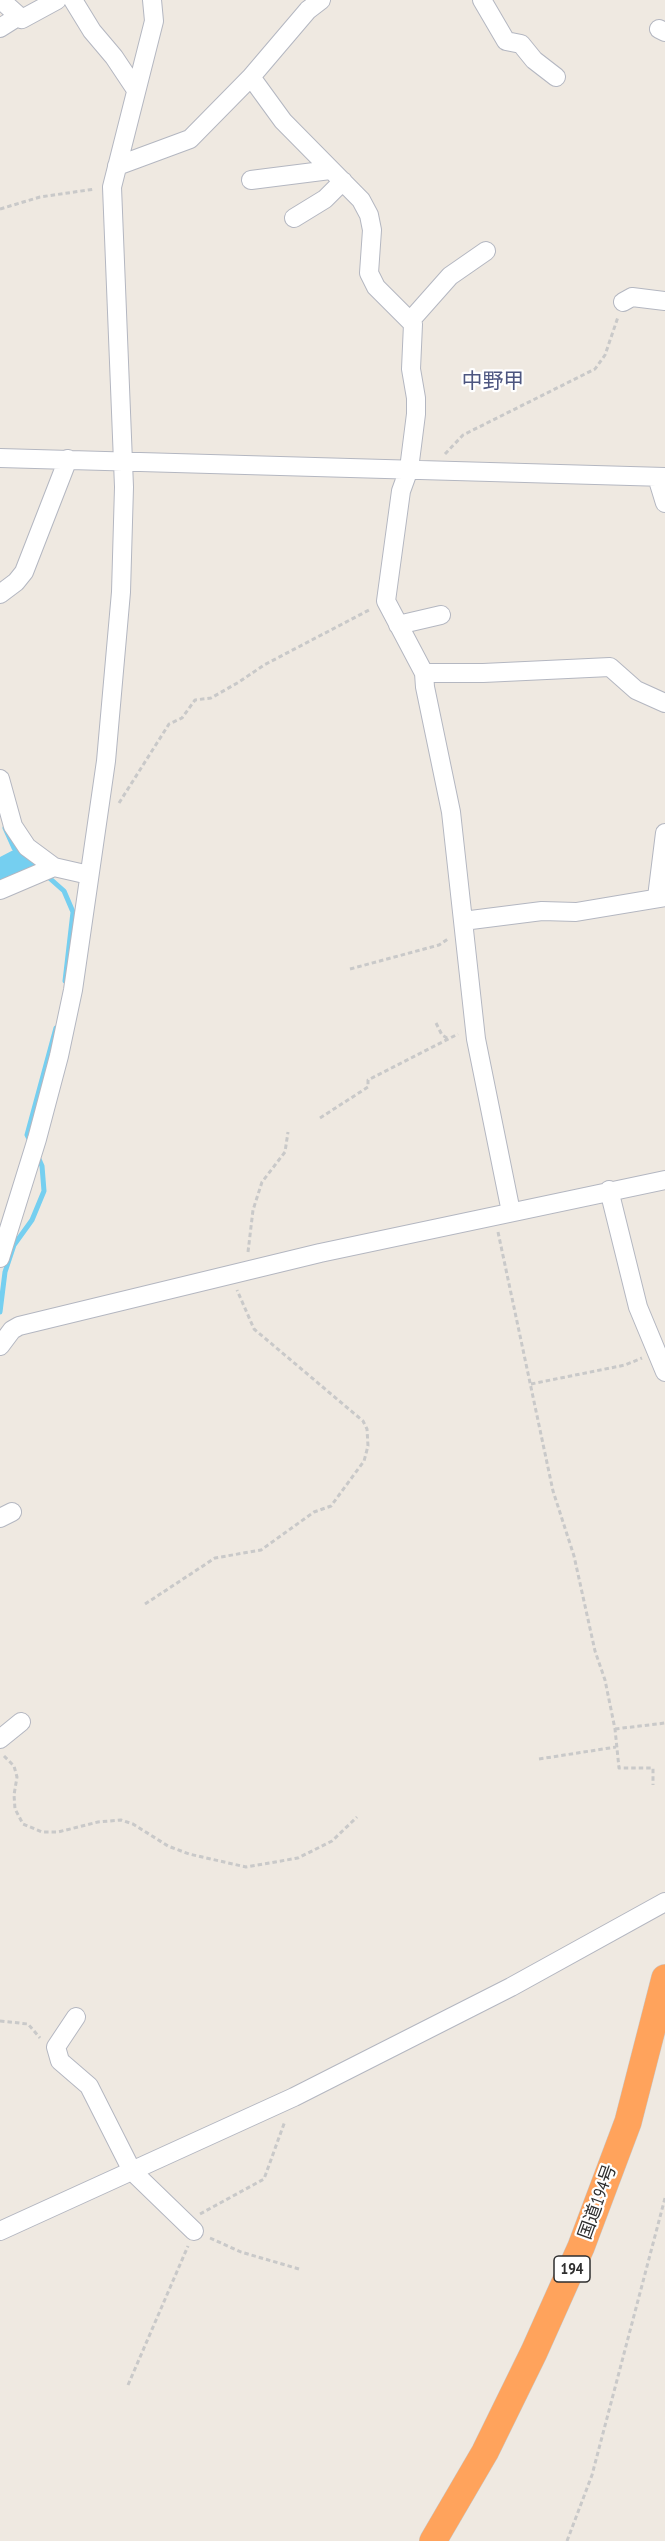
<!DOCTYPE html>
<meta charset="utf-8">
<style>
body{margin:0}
canvas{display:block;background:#efe9e1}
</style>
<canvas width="665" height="2541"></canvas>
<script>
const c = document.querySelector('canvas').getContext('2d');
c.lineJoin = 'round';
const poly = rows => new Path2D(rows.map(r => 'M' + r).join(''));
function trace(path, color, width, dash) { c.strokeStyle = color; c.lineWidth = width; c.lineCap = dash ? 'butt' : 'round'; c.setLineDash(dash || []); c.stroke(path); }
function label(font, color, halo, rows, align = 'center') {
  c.font = font + ' "PT Sans Narrow","Noto Sans JP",sans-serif'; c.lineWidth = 4.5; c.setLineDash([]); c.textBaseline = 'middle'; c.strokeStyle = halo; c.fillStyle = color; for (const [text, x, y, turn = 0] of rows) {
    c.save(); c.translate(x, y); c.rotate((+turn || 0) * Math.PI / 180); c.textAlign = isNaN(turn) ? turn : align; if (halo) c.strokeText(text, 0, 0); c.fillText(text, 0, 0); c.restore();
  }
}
trace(poly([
 [5,828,14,848,39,869],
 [46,875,64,891,73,912,65,981],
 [31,1143,27,1135,56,1028],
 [0,1312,5,1272,14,1245,32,1220,44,1191,42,1166,38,1157]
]), '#75cff0', 5);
trace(poly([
 [0,875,29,860]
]), '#75cff0', 32);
const minor = poly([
 [1,0,22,19,57,0],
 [73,0,92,31,114,57,136,90],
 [482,0,506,41,521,44,534,60,556,77],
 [0,28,19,16],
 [659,29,665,32],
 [251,77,283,121,361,200,369,215,372,230,369,273,376,287,413,324,411,369,416,398,416,414,409,469,401,491,386,601,424,673,425,687,451,812,476,1039,511,1212],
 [117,166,190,139,251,77,308,10,321,0],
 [251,180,330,170],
 [294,218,325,199,343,181],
 [623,302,632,297,665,301],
 [411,320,450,276,486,251],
 [0,458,665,477],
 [657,477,665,503],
 [0,594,16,582,24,572,68,459],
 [398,625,441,615],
 [424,673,483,673,610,667,636,690,665,703],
 [0,779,13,826,27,847,54,867,89,875],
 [0,890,54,867],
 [657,897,665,833],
 [463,921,542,911,576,912,665,897],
 [609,1190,638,1307,665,1372],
 [0,1258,37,1139,59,1056,73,990,106,761,121,592,124,487,112,187,154,21,152,0],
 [0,1346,12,1330,19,1326,320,1253,665,1180],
 [0,1518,12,1512],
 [0,1739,21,1722],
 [76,2017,56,2047,60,2061,89,2086,132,2171,194,2231],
 [0,2231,294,2097,511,1987,665,1902]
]);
const highway = poly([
 [433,2541,485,2452,534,2352,581,2247,628,2122,665,1978]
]);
trace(minor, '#b4b7c1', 20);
trace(highway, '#c9c9c9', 28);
trace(poly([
 [0,209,40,197,95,189],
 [445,454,463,435,595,369,605,355,618,317],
 [119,803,169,724,182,718,195,700,211,698,239,682,264,665,371,609],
 [350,969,439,945,448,939],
 [436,1023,442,1035,447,1038],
 [320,1118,368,1087,368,1080,458,1034],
 [498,1232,553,1491,574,1556,595,1651,605,1680,615,1729,619,1768,653,1768,653,1785],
 [248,1252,253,1210,262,1182,285,1152,288,1132],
 [531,1384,625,1365,642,1358],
 [145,1604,215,1558,261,1550,314,1512,331,1506,364,1461,368,1446,367,1429,363,1421,254,1329,237,1290],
 [615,1729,665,1723],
 [4,1756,14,1766,17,1777,14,1795,15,1809,23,1824,42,1832,58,1832,98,1822,121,1820,133,1824,168,1846,189,1854,246,1867,298,1858,332,1841,357,1817],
 [539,1759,616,1747],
 [0,2021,28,2024,40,2038],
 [200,2214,264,2179,285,2121],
 [210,2238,241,2252,299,2269],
 [128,2385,188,2246],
 [567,2541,592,2475,665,2198]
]), '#c9c9c9', 3, [4.5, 3]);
trace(minor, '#fff', 18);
trace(highway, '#ffa35c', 27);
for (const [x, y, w] of [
 [572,2269,36]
]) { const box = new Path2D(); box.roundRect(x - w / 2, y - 13, w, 26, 4.5); c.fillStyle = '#fff'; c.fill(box); trace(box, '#2e2e2e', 1.5); }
label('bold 16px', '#2e2e2e', null, [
 ["194",572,2269]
]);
label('18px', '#2e2e2e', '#fff', [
 ["国道194号",598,2202,-70]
]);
label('21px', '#4d5680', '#fff', [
 ["中野甲",493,382]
]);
</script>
